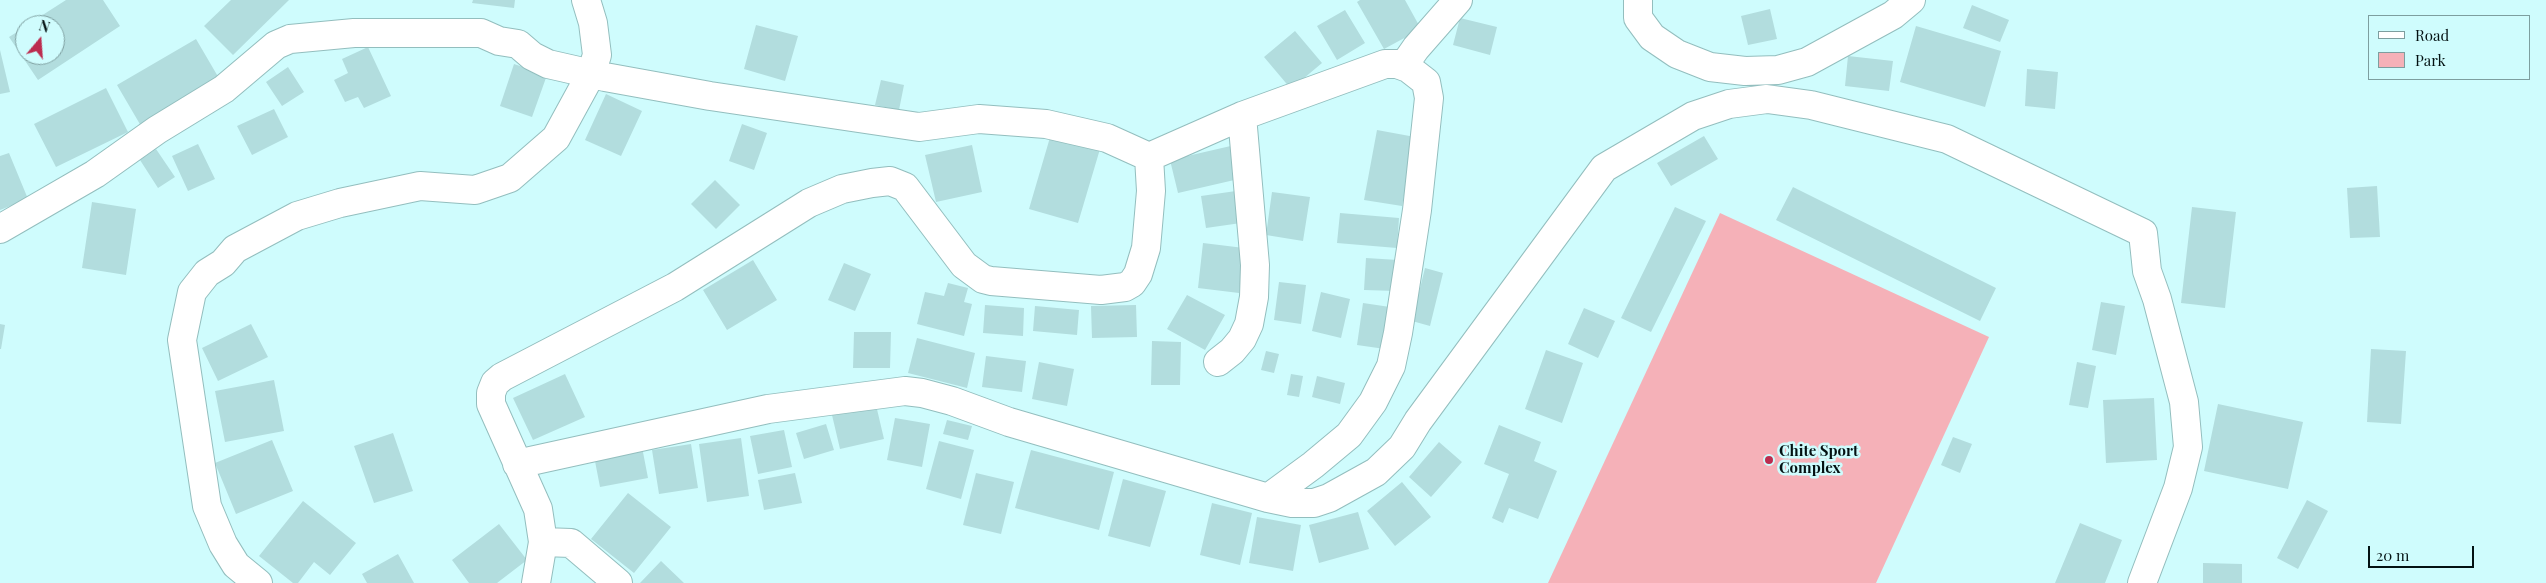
<!DOCTYPE html>
<style>
body{margin:0}
#map{position:relative;width:2546px;height:583px;overflow:hidden;background:#cffcfd;font-family:"Playfair Display",serif}
canvas{display:block}
.legend{position:absolute;left:2368px;top:15px;width:162px;height:65px;box-sizing:border-box;background:#cffcfd;border:1px solid #7d9e9f;margin:0;padding:6px 9px;list-style:none;font-size:15px;color:#031112}
.legend li{display:flex;align-items:center;gap:10px;height:25px}
.legend b{width:25px;border:1px solid #7d9e9f}
.north{position:absolute;left:15px;top:15px;width:50px;height:50px;box-sizing:border-box;background:#cffcfd;border:1px solid #7d9e9f;border-radius:50%;rotate:18deg;font-size:14px;font-weight:700;line-height:20px;text-align:center;color:#031112}
.north::after{content:'';display:block;margin:auto;width:18px;height:22px;background:#bc2c4f;clip-path:polygon(50% 0,100% 100%,50% 72%,0 100%)}
.scale{position:absolute;left:2368px;top:546px;width:106px;height:22px;box-sizing:border-box;border:2px solid #031112;border-top:0;padding-left:6px;font-size:15px;line-height:18px;white-space:nowrap;color:#031112;-webkit-text-stroke:4px #cffcfd;paint-order:stroke}
</style>
<div id="map">
<canvas width="2546" height="583"></canvas>
<ul class="legend">
<li><b style="height:6px;background:#fff"></b>Road</li>
<li><b style="height:14px;background:#f5b1b8"></b>Park</li>
</ul>
<div class="north">N</div>
<div class="scale">20 m</div>
</div>
<script>
const c = document.querySelector('canvas').getContext('2d');
c.lineJoin = 'round';
function paint(path, color) { c.fillStyle = color; c.fill(path, 'evenodd'); }
const poly = rows => new Path2D(rows.map(r => 'M' + r).join(''));
function trace(path, color, width, dash) { c.strokeStyle = color; c.lineWidth = width; c.lineCap = dash ? 'butt' : 'round'; c.setLineDash(dash || []); c.stroke(path); }
function label(font, color, halo, rows, align = 'center') {
  c.font = font + ' "Playfair Display",serif'; c.lineWidth = 5; c.setLineDash([]); c.textBaseline = 'middle'; c.strokeStyle = halo; c.fillStyle = color; for (const [text, x, y, turn = 0] of rows) {
    c.save(); c.translate(x, y); c.rotate((+turn || 0) * Math.PI / 180); c.textAlign = isNaN(turn) ? turn : align; if (halo) c.strokeText(text, 0, 0); c.fillText(text, 0, 0); c.restore();
  }
}
paint(poly([
 [1720,213,1989,337,1876,583,1548,583]
]), '#f5b1b8');
paint(poly([
 [66,0,103,0,120,26,38,80,9,37,25,27,25,55,55,55,55,25,27,25],
 [231,0,289,0,233,55,204,26],
 [473,0,515,0,514,8,472,3],
 [1360,0,1405,0,1421,29,1384,49,1357,2],
 [1972,5,2009,20,2000,42,1963,28],
 [1770,9,1777,39,1748,45,1741,16],
 [1345,10,1365,43,1337,60,1317,26],
 [1460,18,1497,27,1490,55,1453,45],
 [756,25,798,36,785,81,744,69],
 [1916,26,2001,51,1985,107,1900,82],
 [1295,31,1322,63,1291,89,1264,57],
 [196,39,220,80,141,126,117,85],
 [368,47,391,96,364,108,358,97,345,102,334,80,348,73,342,59],
 [0,50,10,92,0,94],
 [1848,56,1893,61,1889,91,1845,86],
 [514,64,547,75,532,117,500,106],
 [288,67,304,92,282,106,266,82],
 [2027,69,2058,72,2055,109,2025,106],
 [881,80,904,85,899,110,875,105],
 [106,88,128,132,56,167,34,124],
 [606,94,642,111,621,156,585,140],
 [274,109,288,137,252,155,237,126],
 [742,124,767,133,754,170,729,161],
 [1377,130,1415,137,1402,206,1364,200],
 [1051,134,1100,149,1078,223,1029,209],
 [1704,136,1718,159,1671,186,1657,163],
 [198,144,215,179,188,191,172,156],
 [972,145,982,192,936,202,925,155],
 [1235,145,1243,178,1178,193,1170,160],
 [156,149,175,177,158,188,140,160],
 [9,153,28,199,0,210,0,156],
 [715,180,740,205,716,229,691,204],
 [2377,186,2380,237,2350,238,2347,188],
 [1793,187,1996,288,1980,321,1776,220],
 [1236,191,1241,223,1206,228,1201,196],
 [1272,192,1310,197,1303,241,1266,235],
 [92,202,136,209,126,275,82,268],
 [1675,207,1706,221,1651,332,1621,318],
 [2192,207,2236,212,2225,308,2181,303],
 [1340,213,1399,218,1397,248,1337,243],
 [1203,243,1244,248,1239,293,1198,288],
 [1366,258,1398,260,1396,291,1364,290],
 [753,260,777,300,727,330,703,290],
 [844,263,871,274,855,311,828,300],
 [1425,268,1443,273,1430,326,1412,321],
 [1279,282,1306,285,1301,324,1274,320],
 [948,283,968,288,964,302,972,304,964,336,917,324,925,292,944,296],
 [1321,292,1350,299,1341,338,1312,331],
 [1187,295,1225,315,1205,350,1167,329],
 [2101,302,2125,306,2116,355,2092,350],
 [1363,303,1390,307,1385,349,1357,345],
 [985,305,1024,308,1023,336,983,333],
 [1136,305,1137,337,1092,338,1091,306],
 [1035,306,1079,310,1077,335,1033,331],
 [1584,308,1615,321,1598,358,1568,344],
 [0,324,5,325,1,349,0,349],
 [251,324,268,357,218,381,202,348],
 [854,332,891,332,890,368,853,368],
 [917,338,975,353,967,388,908,373],
 [1152,341,1181,342,1180,385,1151,385],
 [2371,349,2406,351,2401,424,2367,422],
 [1546,350,1583,363,1562,423,1525,409],
 [1266,351,1279,354,1274,373,1261,370],
 [986,356,1026,361,1022,392,982,387],
 [1039,362,1074,369,1067,406,1032,399],
 [2077,362,2096,366,2088,408,2069,405],
 [565,374,585,417,533,440,513,398],
 [1291,374,1303,376,1299,397,1287,395],
 [1317,376,1345,383,1340,404,1312,397],
 [274,380,284,431,225,442,215,391],
 [2154,398,2157,460,2106,463,2103,400],
 [2218,404,2303,422,2288,489,2204,471],
 [876,405,884,439,840,449,832,415],
 [895,418,930,424,922,467,887,460],
 [947,420,972,426,968,440,943,434],
 [826,424,834,450,804,459,796,433],
 [1499,425,1541,442,1534,461,1557,471,1538,519,1509,508,1503,523,1492,518,1509,474,1484,464],
 [784,430,792,467,758,474,750,436],
 [393,433,413,491,374,503,354,446],
 [1953,437,1972,444,1960,473,1941,465],
 [741,438,749,496,707,502,699,444],
 [272,440,293,491,236,514,215,463],
 [939,441,974,450,961,499,926,489],
 [1439,442,1462,462,1431,497,1409,477],
 [691,444,698,488,659,494,652,450],
 [642,447,648,478,600,487,594,456],
 [1031,450,1114,472,1099,530,1015,508],
 [795,473,802,503,764,510,758,480],
 [976,473,1014,482,1001,534,963,525],
 [1123,479,1166,491,1150,547,1108,536],
 [1402,482,1431,517,1395,546,1367,511],
 [628,493,671,527,634,573,591,539],
 [2307,500,2328,511,2298,569,2277,558],
 [303,501,356,543,330,575,314,562,298,583,293,583,259,556],
 [1212,503,1252,513,1240,565,1200,555],
 [1358,512,1369,549,1319,563,1309,525],
 [1257,517,1301,525,1293,571,1249,563],
 [2080,523,2122,540,2105,583,2055,583],
 [499,524,527,560,497,583,469,583,452,560],
 [398,554,414,583,367,583,362,574],
 [661,561,684,583,640,583],
 [2203,563,2242,564,2242,583,2203,583]
]), '#b2ddde');
const street = poly([
 [1638,0,1638,18,1652,37,1677,54,1710,67,1745,71,1778,70,1807,62,1893,15,1911,0],
 [1408,68,1409,58,1416,48,1458,0],
 [0,229,95,174,157,130,224,89,276,45,290,39,354,33,481,33,499,41,518,44,532,56,548,64,605,77,710,96,919,127,979,119,1046,124,1107,138,1149,157,1242,116,1385,64,1397,64,1408,68,1426,82,1429,98,1417,210,1398,333,1391,366,1373,402,1349,435,1313,465,1268,498],
 [1218,362,1232,351,1242,339,1249,324,1254,297,1255,265,1242,116],
 [517,464,768,409,905,391,922,393,952,401,1009,422,1268,498,1292,503,1314,503,1329,498,1376,472,1402,447,1418,421,1604,168,1693,116,1729,104,1767,99,1811,105,1947,139,2143,233,2147,271,2157,299,2184,402,2188,447,2178,488,2142,583],
 [543,542,571,543,618,583],
 [258,583,236,565,223,544,207,506,182,340,192,292,207,273,223,263,235,249,297,216,340,203,420,186,475,190,510,178,556,138,591,74,597,55,593,23,586,0],
 [536,583,543,542,538,509,491,404,491,393,495,383,502,377,675,287,809,203,842,189,872,183,890,181,905,187,964,265,983,279,991,281,1101,290,1125,287,1132,283,1138,274,1146,248,1151,191,1149,157]
]);
trace(street, '#93bebe', 30);
trace(street, '#fff', 28);
for (const [x, y, r, color] of [
 [1769,460,5,"#bc2c4f"]
]) { const dot = new Path2D(); dot.arc(x, y, r, 0, 2 * Math.PI); c.fillStyle = color; c.fill(dot); trace(dot, '#cffcfd', 2); }
label('bold 15px', '#031112', '#cffcfd', [
 ["Chite Sport",1779,451],
 ["Complex",1779,468]
], 'left');
</script>
